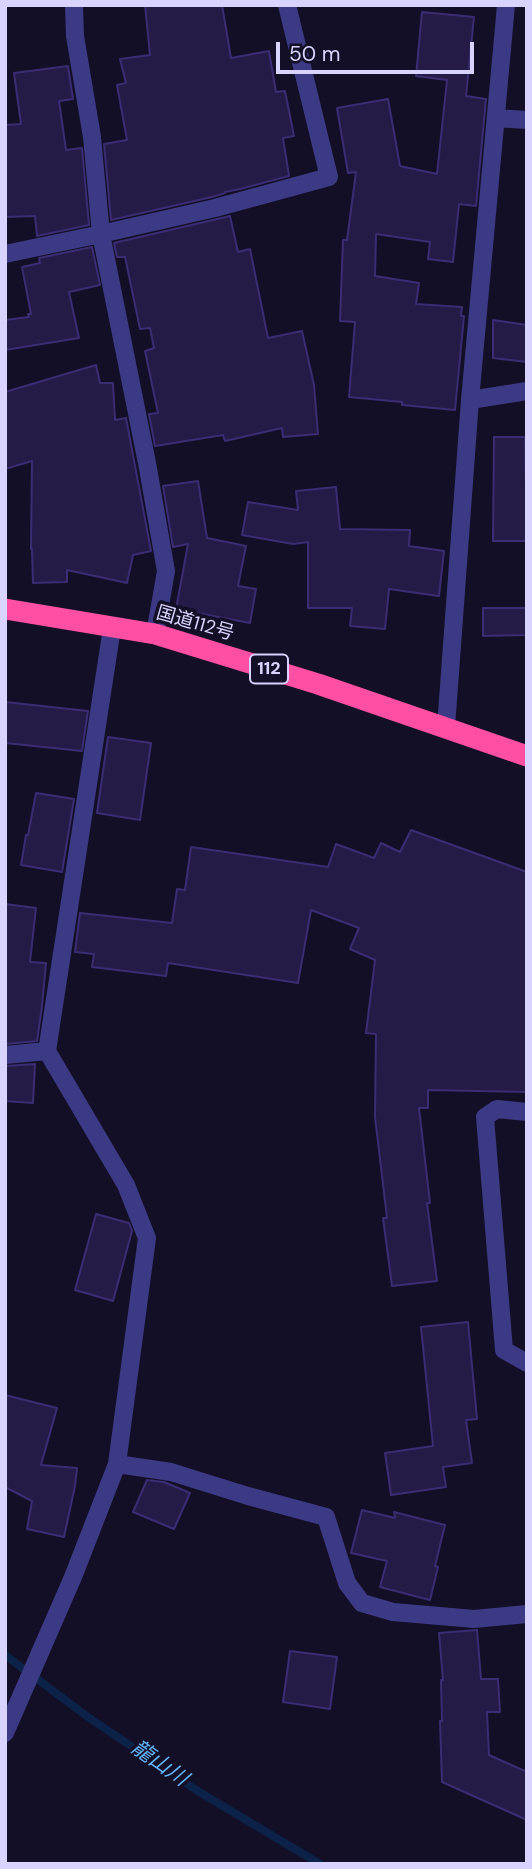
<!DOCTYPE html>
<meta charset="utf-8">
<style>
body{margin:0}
#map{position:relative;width:532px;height:1869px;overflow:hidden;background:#130f26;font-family:"DM Sans",sans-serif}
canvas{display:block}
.frame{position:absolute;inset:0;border:7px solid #d9d4ff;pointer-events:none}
.scale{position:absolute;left:276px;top:42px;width:198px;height:32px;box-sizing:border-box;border:4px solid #d9d4ff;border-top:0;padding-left:9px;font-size:21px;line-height:24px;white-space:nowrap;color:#d9d4ff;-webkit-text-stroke:5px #130f26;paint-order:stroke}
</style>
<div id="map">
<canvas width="532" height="1869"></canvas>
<div class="frame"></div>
<div class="scale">50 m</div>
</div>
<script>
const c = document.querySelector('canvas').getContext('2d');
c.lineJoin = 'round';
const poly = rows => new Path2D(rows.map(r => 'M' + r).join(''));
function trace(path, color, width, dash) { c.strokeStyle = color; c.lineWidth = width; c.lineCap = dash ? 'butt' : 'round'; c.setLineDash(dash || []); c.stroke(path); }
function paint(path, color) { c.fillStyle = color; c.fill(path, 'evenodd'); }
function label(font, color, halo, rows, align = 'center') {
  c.font = font + ' "DM Sans","Noto Sans JP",sans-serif'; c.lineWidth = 7; c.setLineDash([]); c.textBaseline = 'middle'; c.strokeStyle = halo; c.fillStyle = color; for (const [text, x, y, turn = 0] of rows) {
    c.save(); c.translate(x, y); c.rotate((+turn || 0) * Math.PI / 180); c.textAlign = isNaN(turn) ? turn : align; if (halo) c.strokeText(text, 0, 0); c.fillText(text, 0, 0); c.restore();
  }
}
trace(poly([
 [5,1655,88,1717,196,1790,320,1864]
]), '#0c2248', 8);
const building = poly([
 [145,5,222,5,231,58,269,51,276,92,285,91,294,136,283,138,289,176,240,189,225,192,225,193,212,197,111,220,104,144,127,140,117,85,126,83,120,59,150,55,145,5],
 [422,12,474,17,466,96,486,99,476,206,459,204,453,262,428,259,430,242,376,234,375,276,419,283,416,304,462,307,461,316,464,316,455,410,402,405,402,402,349,397,355,322,340,321,343,240,347,240,356,172,348,173,337,108,388,99,400,166,437,174,447,80,416,76,422,12],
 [68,66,73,99,59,101,66,150,82,148,89,225,37,236,35,216,5,217,5,125,21,124,14,73,68,66],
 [230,216,238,252,250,249,268,338,302,331,314,385,318,434,283,437,282,428,225,441,223,435,155,446,149,414,158,413,145,351,154,348,150,328,140,329,125,257,117,257,114,243,230,216],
 [92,247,100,285,69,292,79,338,5,350,5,320,29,317,28,314,31,314,22,267,40,263,39,258,92,247],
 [493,320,527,325,527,362,493,358,493,320],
 [96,365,100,383,113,383,115,420,126,418,151,551,133,555,127,583,67,570,67,582,33,583,32,549,31,549,32,461,5,469,5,392,96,365],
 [494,437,525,437,527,541,493,541,494,437],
 [198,481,207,538,246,546,238,586,256,589,250,623,176,609,188,544,173,547,163,486,198,481],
 [336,487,340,529,410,530,409,546,444,551,439,596,389,589,385,629,350,626,352,608,308,608,308,542,293,544,242,535,248,502,298,510,296,491,336,487],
 [483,608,527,608,527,635,483,636,483,608],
 [5,702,88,711,82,751,5,743,5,702],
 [108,737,151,743,140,820,97,813,108,737],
 [36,793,74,799,62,872,21,865,26,835,28,835,36,793],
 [411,830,527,872,527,1092,428,1090,428,1108,419,1108,430,1203,427,1203,437,1281,392,1286,383,1218,387,1218,375,1117,376,1034,366,1033,375,960,350,949,359,928,311,910,298,983,168,963,166,976,92,967,94,954,75,952,80,913,172,923,177,889,185,890,191,847,328,867,336,844,374,858,381,843,400,852,411,830],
 [5,904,36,908,30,962,46,963,42,1006,37,1041,5,1044,5,904],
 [35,1064,33,1103,5,1101,5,1066,35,1064],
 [96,1214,129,1223,132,1231,113,1301,75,1290,96,1214],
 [468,1322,477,1419,466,1420,472,1463,443,1467,446,1487,391,1495,385,1453,433,1446,421,1327,468,1322],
 [5,1395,57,1408,41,1465,77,1468,75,1486,64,1537,27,1529,32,1501,5,1487,5,1395],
 [147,1480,164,1482,190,1493,174,1529,133,1512,147,1480],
 [362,1510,395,1518,394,1512,445,1525,435,1566,438,1567,430,1600,380,1587,387,1561,351,1553,362,1510],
 [477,1630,481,1679,498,1679,500,1712,487,1712,489,1755,527,1772,527,1820,442,1782,440,1721,442,1721,441,1680,443,1680,439,1633,477,1630],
 [290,1651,337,1657,330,1709,283,1702,290,1651]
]);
paint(building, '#241b47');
trace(building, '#3b2d73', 2);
trace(poly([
 [74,5,75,36,92,137,101,234,147,463,166,571,155,634],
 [496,118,527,120],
 [5,254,101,234,215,208,329,177,287,5],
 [470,400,527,391],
 [446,727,470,400,506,5],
 [5,1055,47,1051],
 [527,1112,497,1109,485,1117,504,1350,527,1363],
 [117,1464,171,1472,248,1496,326,1517,347,1583,362,1603,393,1612,474,1619,527,1614],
 [5,1733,73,1577,117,1464,147,1238,126,1185,47,1051,112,628]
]), '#3d3a85', 18);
trace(poly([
 [5,609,155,634,318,684,527,756]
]), '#ff4fa3', 21);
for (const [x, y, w] of [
 [269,669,38]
]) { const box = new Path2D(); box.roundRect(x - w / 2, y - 14.5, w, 29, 5); c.fillStyle = '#130f26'; c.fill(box); trace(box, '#d9d4ff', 2); }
label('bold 18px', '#d9d4ff', null, [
 ["112",269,669]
]);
label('19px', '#d9d4ff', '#130f26', [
 ["国道112号",195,624,16]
]);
label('italic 21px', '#62b6ff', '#130f26', [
 ["龍山川",159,1764,35]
]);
</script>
